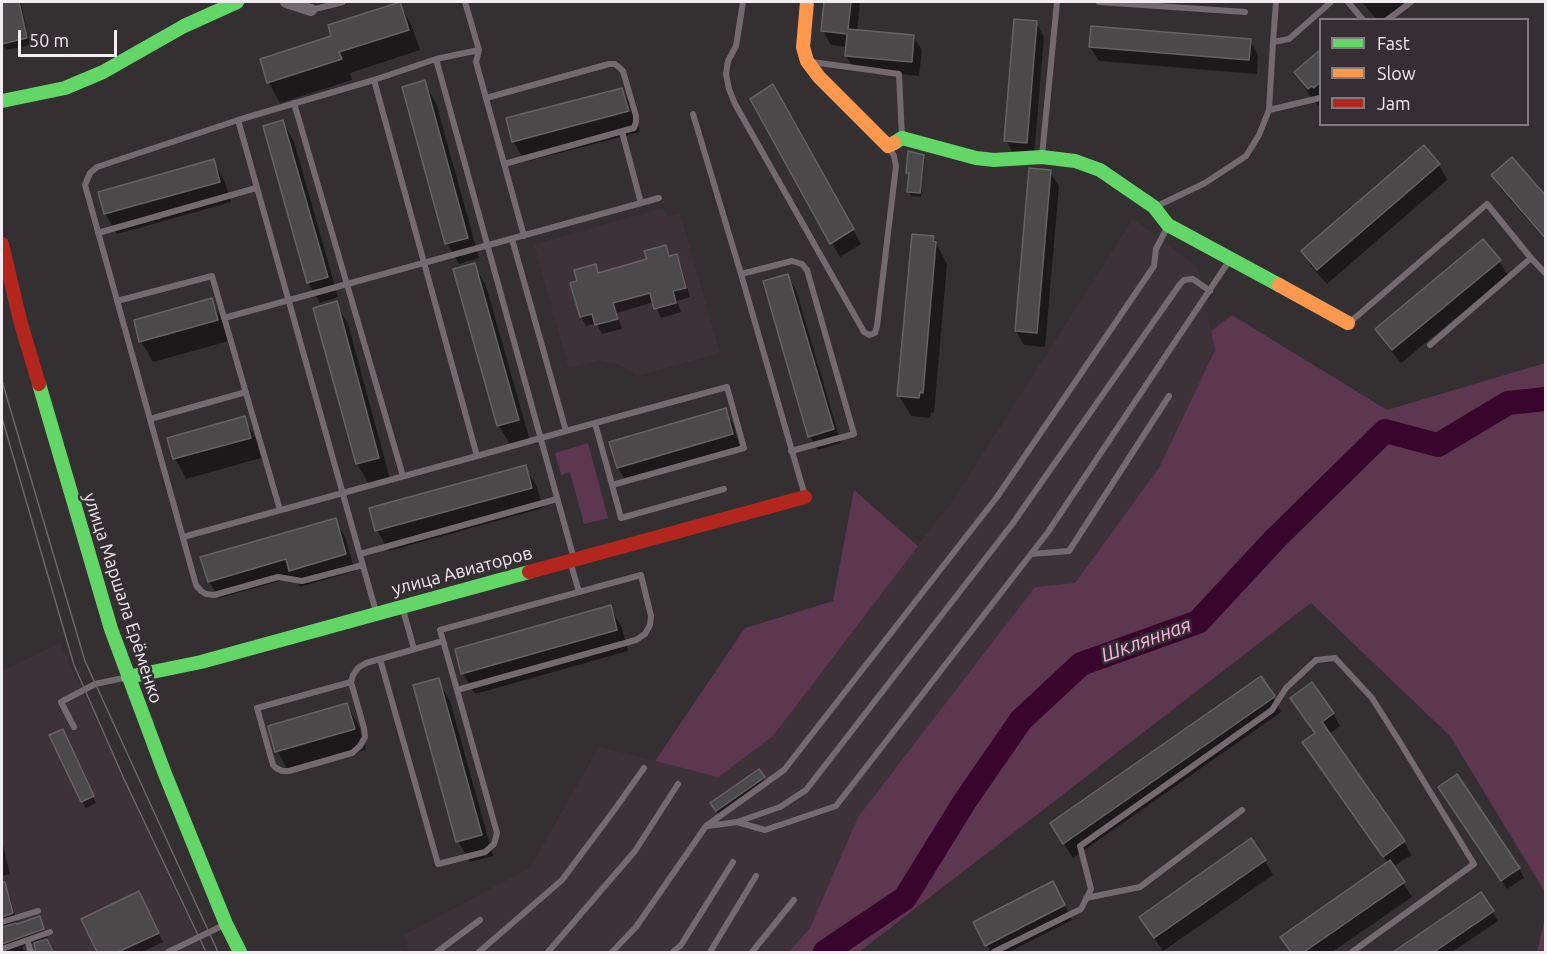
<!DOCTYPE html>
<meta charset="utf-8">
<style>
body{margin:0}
#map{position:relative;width:1547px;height:954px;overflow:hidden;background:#343032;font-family:Ubuntu,sans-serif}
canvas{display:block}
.frame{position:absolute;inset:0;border:3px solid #f1edf0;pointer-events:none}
.legend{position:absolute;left:1319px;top:18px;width:210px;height:108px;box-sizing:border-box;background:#352f33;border:2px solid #807b7f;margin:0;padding:8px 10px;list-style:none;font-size:18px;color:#f1edf0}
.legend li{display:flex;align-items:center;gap:12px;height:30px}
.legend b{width:30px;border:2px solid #807b7f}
.scale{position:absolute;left:18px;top:30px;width:99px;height:27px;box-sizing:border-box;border:3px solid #f1edf0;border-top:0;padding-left:8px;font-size:18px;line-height:21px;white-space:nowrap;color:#f1edf0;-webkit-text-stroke:4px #352f33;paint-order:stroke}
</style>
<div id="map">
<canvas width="1547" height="954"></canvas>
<div class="frame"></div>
<ul class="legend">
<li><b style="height:8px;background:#63d668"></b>Fast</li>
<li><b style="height:8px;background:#ff974d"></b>Slow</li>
<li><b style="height:8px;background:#b3261e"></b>Jam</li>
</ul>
<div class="scale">50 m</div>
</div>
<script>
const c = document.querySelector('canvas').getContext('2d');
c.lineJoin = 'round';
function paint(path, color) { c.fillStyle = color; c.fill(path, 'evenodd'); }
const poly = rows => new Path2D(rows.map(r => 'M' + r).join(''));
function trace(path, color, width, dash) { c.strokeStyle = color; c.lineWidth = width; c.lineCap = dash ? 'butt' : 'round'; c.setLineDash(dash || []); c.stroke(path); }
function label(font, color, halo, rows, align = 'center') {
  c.font = font + ' Ubuntu,sans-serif'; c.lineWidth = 5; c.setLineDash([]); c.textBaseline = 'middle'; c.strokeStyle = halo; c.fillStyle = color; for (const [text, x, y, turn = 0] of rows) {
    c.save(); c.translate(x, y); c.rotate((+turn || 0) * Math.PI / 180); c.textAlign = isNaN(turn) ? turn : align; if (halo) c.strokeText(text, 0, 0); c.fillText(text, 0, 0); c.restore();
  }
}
paint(poly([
 [663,208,666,217,680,213,720,353,637,376,632,372,616,363,599,360,569,368,534,245],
 [1133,219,1198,268,1215,350,1159,468,1075,583,1035,587,858,817,810,928,789,952,409,952,404,935,530,868,599,747,717,776,773,736,956,496],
 [60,643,124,780,203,952,2,952,2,671]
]), '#3e3239');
paint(poly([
 [1232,315,1387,410,1545,363,1545,892,1450,736,1311,603,859,952,789,952,810,928,858,817,1035,587,1075,583,1159,468,1215,350,1211,331],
 [588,443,608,518,584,524,570,472,561,475,555,453],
 [854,490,918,546,773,736,718,777,655,761,745,628,833,601],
 [1545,918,1545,952,1537,952]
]), '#5d3650');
paint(poly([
 [2,2,21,2,30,45,6,50,2,41],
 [826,2,860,2,857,31,913,36,922,50,919,76,855,70,846,56,847,47,831,45,823,31],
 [1362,2,1409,2,1388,20,1377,20],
 [399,3,411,24,420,50,350,73,352,80,280,103,269,83,261,60,333,37],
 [1036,22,1044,37,1034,156,1014,155,1006,140],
 [1250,40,1258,55,1257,74,1099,61,1090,47],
 [1320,52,1320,108,1308,93,1296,72],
 [424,82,436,103,479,258,459,264,447,243],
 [772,86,861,244,840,257,752,100],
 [622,90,634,110,640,132,525,162,514,142,508,119],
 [283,122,294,142,338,297,320,303,308,282],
 [1423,148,1439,165,1447,180,1327,284,1311,266,1303,252],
 [923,156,925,160,921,197,911,196,909,191,910,177,907,173],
 [1512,159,1546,198,1546,241,1501,189,1493,175],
 [213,161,225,182,231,202,117,234,105,213],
 [1050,172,1059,186,1045,347,1024,345,1016,331],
 [933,237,947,264,934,413,931,412,930,418,911,416,899,396],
 [665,246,671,257,676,255,681,265,690,297,677,301,681,312,661,318,654,302,617,313,622,329,602,334,596,323,586,326,581,317,579,282,595,266,600,274,649,260],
 [1499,261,1508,275,1401,363,1385,343,1377,329],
 [474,265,486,286,530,441,511,446,499,426,455,270],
 [787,276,796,290,841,443,818,450,810,436],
 [211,300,223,321,229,341,153,362,141,341],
 [336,303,348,324,390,479,369,484,357,464,315,309],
 [725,410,733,424,740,448,626,482,618,468],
 [244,418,256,439,261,458,186,479,175,458],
 [525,467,537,487,543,508,389,551,377,530],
 [335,520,345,537,355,571,300,587,294,577,219,598,209,581],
 [610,607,622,628,628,651,475,694,463,673],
 [438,680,450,701,493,856,470,862,458,841],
 [1273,697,1281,712,1073,858,1060,837],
 [347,705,359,726,366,750,289,772,277,751],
 [1299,711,1333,713,1340,726,1329,734,1404,842,1411,855,1393,867,1412,897,1332,952,1291,952,1282,937,1388,863,1312,755,1316,734],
 [66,738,96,803,86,808,82,801],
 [759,771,766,782,719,815,712,804],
 [1445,797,1519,868,1524,878,1507,889],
 [2,841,10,874,2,876],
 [1265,861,1273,875,1163,951,1141,917],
 [5,888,10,897,17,922,15,923,16,926,39,918,48,938,45,939,53,952,38,952,35,942,22,947,25,952,2,952,2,889],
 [1480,894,1498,921,1452,952,1396,952],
 [1061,897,1072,920,1009,952,991,952,975,923],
 [144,903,163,942,142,952,99,952,83,920]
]), '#0007');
trace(poly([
 [825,952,905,898,965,801,1021,720,1081,664,1198,622,1275,539,1385,431,1438,445,1508,403,1546,399]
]), '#39052d', 24);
const building = poly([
 [2,2,19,2,27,38,2,44,2,2],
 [400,2,409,30,339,52,342,59,267,83,260,59,331,36,328,25,400,2],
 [824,2,851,2,848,29,914,35,912,62,845,56,847,34,821,31,824,2],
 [1014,19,1037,21,1027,143,1004,141,1014,19],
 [1091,26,1251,39,1249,60,1089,47,1091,26],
 [1320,50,1320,82,1314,88,1312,86,1308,89,1294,72,1320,50],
 [425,80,468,238,445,244,402,87,425,80],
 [773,84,854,229,830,244,750,99,773,84],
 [622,88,629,111,512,142,506,118,622,88],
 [283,120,328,277,307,283,263,126,283,120],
 [1424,145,1440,164,1317,270,1301,251,1424,145],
 [908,151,924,155,920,193,907,192,909,173,906,173,908,151],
 [1512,157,1545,195,1545,238,1491,175,1512,157],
 [214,159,220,182,104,214,98,192,214,159],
 [1029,168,1051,170,1037,333,1015,331,1029,168],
 [912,234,934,236,933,241,936,242,923,393,920,392,919,398,897,396,912,234],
 [1483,239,1501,260,1392,350,1375,329,1483,239],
 [666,245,669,256,677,254,686,288,673,291,676,303,654,309,650,293,613,303,618,319,595,325,592,314,580,317,570,283,577,281,574,270,596,264,598,273,647,259,644,251,666,245],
 [475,263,519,420,497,426,453,269,475,263],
 [788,274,834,429,808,437,763,281,788,274],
 [212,298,218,320,139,342,134,320,212,298],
 [337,301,379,458,356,464,313,308,337,301],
 [726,408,733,434,617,468,609,442,726,408],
 [245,416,251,438,173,459,167,438,245,416],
 [526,465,532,488,375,531,369,508,526,465],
 [336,518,346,554,289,571,286,559,208,582,200,557,336,518],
 [611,605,617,630,461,674,455,649,611,605],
 [1261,676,1275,696,1273,698,1063,844,1050,823,1261,676],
 [439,678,482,835,456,842,413,685,439,678],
 [1312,682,1334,713,1322,722,1405,841,1383,857,1302,742,1315,733,1290,698,1312,682],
 [347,703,355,729,275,752,268,726,347,703],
 [63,729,94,796,81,802,49,735,63,729],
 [759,769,765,777,716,811,710,803,759,769],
 [1457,774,1520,868,1501,881,1438,787,1457,774],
 [1251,838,1266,860,1154,938,1139,917,1251,838],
 [1390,860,1405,882,1304,952,1291,952,1280,937,1390,860],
 [1053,881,1065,905,985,946,973,922,1053,881],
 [2,882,5,882,13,913,2,917,2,882],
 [139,891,159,933,118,952,97,952,81,919,139,891],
 [1481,892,1494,911,1434,952,1393,952,1481,892],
 [40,916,44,929,2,944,2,927,16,923,17,924,40,916],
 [47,939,53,952,36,952,34,943,47,939]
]);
paint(building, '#4c494b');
trace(building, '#646263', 1.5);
trace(poly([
 [465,2,479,50,476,62,524,236],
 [743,2,736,46,728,61,726,74,729,89,735,104,864,332,869,335,875,333,877,326,896,166,894,156,889,147],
 [1099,2,1245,12],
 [1276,2,1273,42,1289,39,1331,2],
 [1348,2,1363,20],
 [311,10,343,2],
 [1387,20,1411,2],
 [436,59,574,559],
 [812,62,899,74,902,138],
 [486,98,609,64,615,64,620,68,623,71,636,116,636,122,634,128,630,129,504,164],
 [294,103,403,476],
 [1269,110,1320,98],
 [693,114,741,274,805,496],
 [238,120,376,612],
 [1042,156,1057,2],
 [641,203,659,198],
 [1155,207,1205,183,1246,156,1259,135,1269,110,1273,42],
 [98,233,256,188],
 [512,239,566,431],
 [1531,258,1546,274],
 [741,274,792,261,802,264,807,270,854,434,791,451],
 [117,301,212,276,280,510],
 [224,318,641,203,622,132],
 [1349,323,1487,204,1531,258,1430,345],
 [150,419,246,392],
 [477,456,374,80,436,59,479,50],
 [612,485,621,518,724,489],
 [183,537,477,456,541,438,566,431,595,423,727,387,744,448,612,485,595,423],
 [360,554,557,499],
 [1031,554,1069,551,1169,396],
 [570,561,579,592],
 [363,565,302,581,278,577,214,595,206,594,201,591,196,585,85,185,90,173,97,167,238,120,374,80],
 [641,575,651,616,650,625,645,634,636,640,457,690,440,630,641,575],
 [402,606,414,649],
 [380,659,438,864,485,852,494,844,497,833,457,690],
 [351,682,364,728,365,737,360,746,352,753,289,771,282,771,276,768,273,765,257,708,351,682,353,675,358,668,366,663,443,641],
 [74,727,61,702,95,684,128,677],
 [737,822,765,830,836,806,1048,532,1229,261],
 [708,826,737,822,780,807,806,790,1013,523,1180,284,1184,280,1193,279,1210,291],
 [1086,898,1140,887,1242,810],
 [2,922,38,911],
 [27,940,31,952],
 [2,949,50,932],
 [168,952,226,924],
 [437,952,480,920],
 [479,952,562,880,615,809,644,768],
 [548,952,635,851,678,784],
 [612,952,636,927,706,826,784,770,997,497,1154,266,1156,249,1168,226],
 [673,952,681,945,733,862],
 [710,952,756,876],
 [752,952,794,900],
 [994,952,1081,909,1091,889,1080,846,1272,710,1286,688,1316,660,1335,658,1372,698,1401,744,1474,864,1352,952]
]), '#736a6f', 6);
trace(poly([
 [286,2,311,10]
]), '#736a6f', 12);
trace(poly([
 [2,101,65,88,103,72,184,26,237,2],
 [894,143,902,138,976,158,994,160,1042,157,1075,161,1100,170,1154,207,1168,225,1279,285],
 [39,384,111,629,165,774,226,924,240,952],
 [128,677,201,662,529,572]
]), '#63d668', 14);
trace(poly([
 [807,2,803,47,807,61,819,77,888,146,894,143],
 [1279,285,1348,323]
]), '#ff974d', 14);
trace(poly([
 [2,244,21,324,39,384],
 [529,572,805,497]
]), '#b3261e', 14);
trace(poly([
 [2,381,85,661,218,952],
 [2,418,74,665,124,779,206,952]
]), '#6b6669', 1.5);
label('18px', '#f1edf0', '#352f33', [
 ["улица Авиаторов",462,571,-15],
 ["улица Маршала Ерёменко",123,598,72]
]);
label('italic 20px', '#ffb6e6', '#352f33', [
 ["Шклянная",1146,640,-20]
]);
</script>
